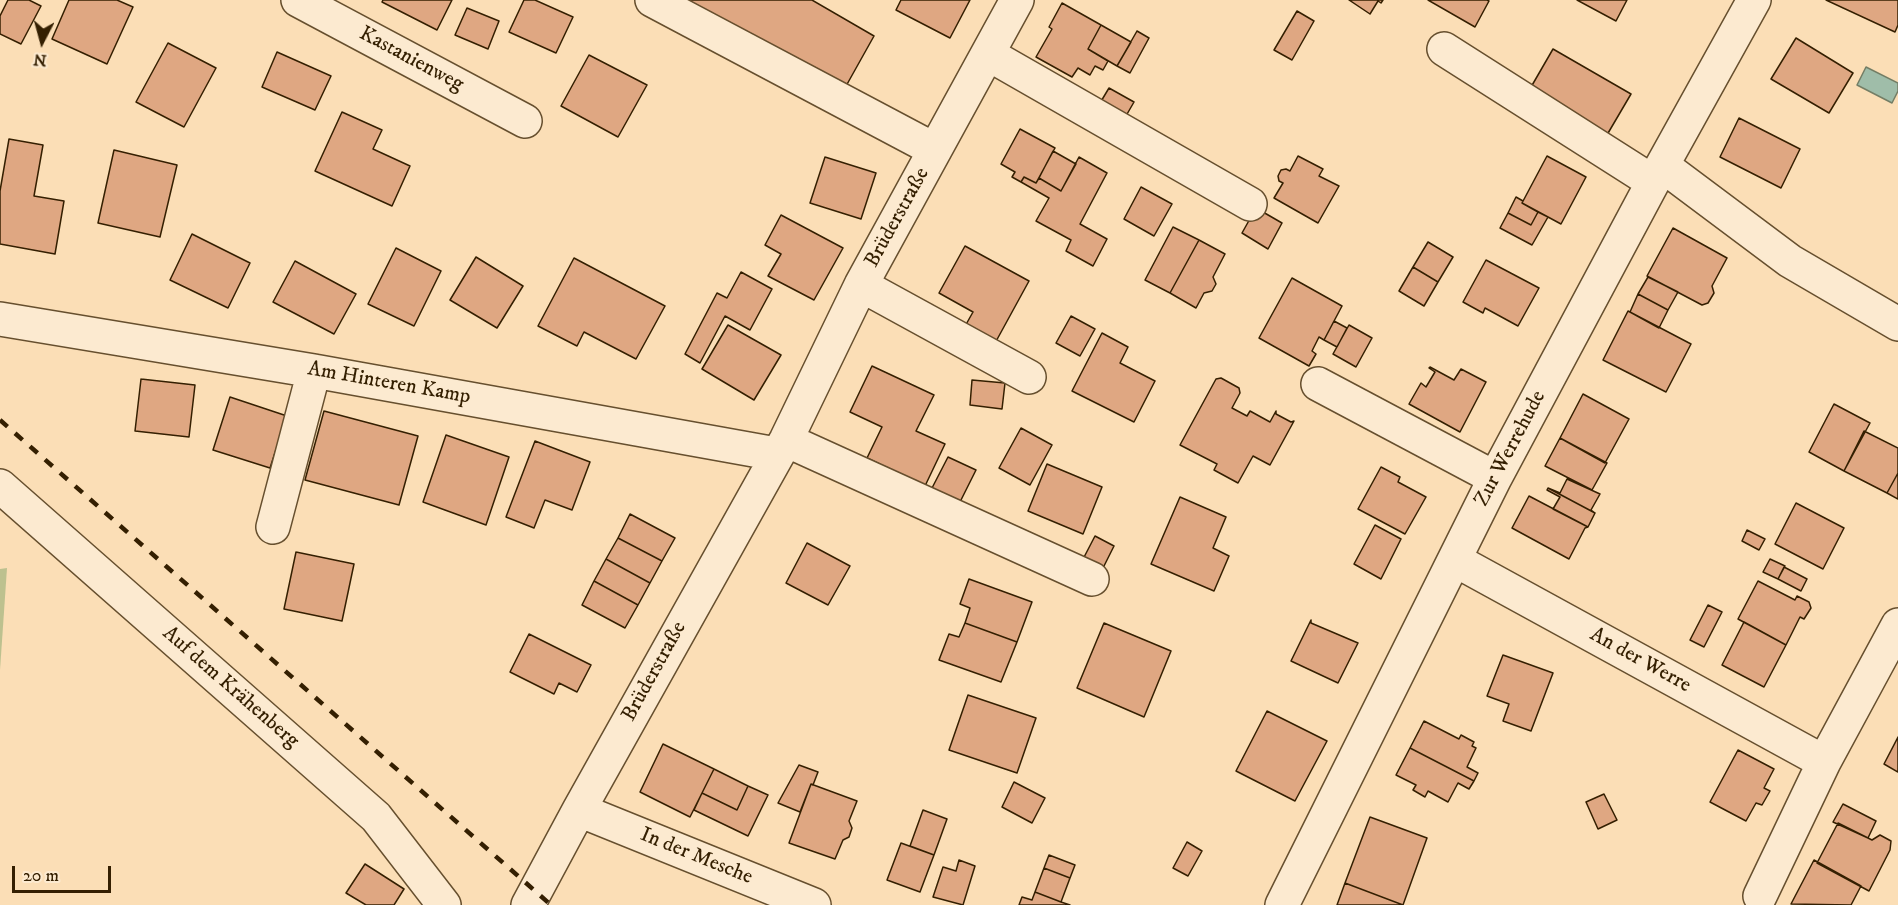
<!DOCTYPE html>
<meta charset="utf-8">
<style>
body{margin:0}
#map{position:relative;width:1898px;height:905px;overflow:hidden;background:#fbdeb6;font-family:"IM FELL DW Pica",serif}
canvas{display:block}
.north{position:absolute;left:12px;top:12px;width:60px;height:60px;-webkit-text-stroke:4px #fcead0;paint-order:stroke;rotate:186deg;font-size:16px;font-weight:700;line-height:24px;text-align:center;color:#341f01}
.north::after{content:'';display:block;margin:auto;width:21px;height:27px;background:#341f01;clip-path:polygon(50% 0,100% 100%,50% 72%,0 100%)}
.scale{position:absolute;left:12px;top:866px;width:99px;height:27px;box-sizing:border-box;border:3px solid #341f01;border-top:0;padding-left:8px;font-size:18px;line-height:21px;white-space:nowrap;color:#341f01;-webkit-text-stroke:4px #fcead0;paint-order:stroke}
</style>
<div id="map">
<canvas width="1898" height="905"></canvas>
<div class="north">N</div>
<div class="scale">20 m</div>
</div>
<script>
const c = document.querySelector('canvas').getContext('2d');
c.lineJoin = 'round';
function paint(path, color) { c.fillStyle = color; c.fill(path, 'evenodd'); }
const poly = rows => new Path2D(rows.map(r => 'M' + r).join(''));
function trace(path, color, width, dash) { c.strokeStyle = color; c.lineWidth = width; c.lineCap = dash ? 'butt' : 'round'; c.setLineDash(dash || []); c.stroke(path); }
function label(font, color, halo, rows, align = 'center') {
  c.font = font + ' "IM FELL DW Pica",serif'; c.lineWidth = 5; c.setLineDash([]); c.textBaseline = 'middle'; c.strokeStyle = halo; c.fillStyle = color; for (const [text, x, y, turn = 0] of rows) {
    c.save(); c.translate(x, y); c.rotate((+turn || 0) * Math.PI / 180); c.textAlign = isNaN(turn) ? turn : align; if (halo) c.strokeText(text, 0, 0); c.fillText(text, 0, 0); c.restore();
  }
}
paint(poly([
 [7,568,2,641,0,670,0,569]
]), '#bdc18f');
const water = poly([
 [1866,67,1898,83,1898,91,1892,103,1857,85,1866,67]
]);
paint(water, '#9fbda9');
trace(water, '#747e66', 1.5);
const building = poly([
 [8,0,29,0,41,6,21,44,0,34,0,16,8,0],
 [69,0,117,0,133,7,107,64,52,39,69,0],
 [383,0,452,0,437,30,382,2,383,0],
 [524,0,535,0,573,17,556,53,509,32,524,0],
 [675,0,812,0,874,36,841,95,675,0],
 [901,0,970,0,950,38,896,10,901,0],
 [1349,0,1383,0,1381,3,1378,1,1370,14,1349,0],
 [1428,0,1487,0,1489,1,1475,27,1428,0],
 [1577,0,1627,0,1616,21,1577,0],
 [1826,0,1898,0,1898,25,1895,32,1826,0],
 [1062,3,1101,25,1088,49,1108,61,1103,70,1095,66,1090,75,1078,68,1072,77,1036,57,1052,29,1049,27,1062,3],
 [467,8,499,21,488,49,455,35,467,8],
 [1297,11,1314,21,1292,60,1274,50,1297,11],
 [1101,25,1131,42,1117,66,1088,49,1101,25],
 [1137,31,1149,38,1130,73,1117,66,1137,31],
 [1796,38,1853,73,1829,113,1771,79,1796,38],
 [168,43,216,68,184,127,136,102,168,43],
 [1553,49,1631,94,1604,140,1527,94,1553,49],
 [277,52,331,76,315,110,262,87,277,52],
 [589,55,647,85,618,137,561,106,589,55],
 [1109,88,1134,102,1119,128,1094,113,1109,88],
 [342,112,382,130,373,149,410,166,392,206,315,171,342,112],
 [1739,118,1800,149,1781,188,1720,157,1739,118],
 [1020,129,1055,148,1036,183,1024,177,1021,182,1012,177,1015,172,1001,164,1020,129],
 [9,139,43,145,34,196,64,201,55,254,0,244,0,191,9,139],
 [114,150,177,165,160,237,98,223,114,150],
 [1053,151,1076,164,1061,191,1039,178,1053,151],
 [1298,156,1323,169,1319,176,1339,186,1318,223,1274,198,1283,183,1279,181,1278,176,1281,170,1286,169,1290,171,1298,156],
 [1547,156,1586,177,1561,224,1522,203,1547,156],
 [825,157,876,173,861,219,810,203,825,157],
 [1079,157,1107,173,1080,224,1107,239,1093,266,1066,251,1071,240,1036,221,1049,198,1021,182,1024,177,1036,183,1039,178,1061,191,1079,157],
 [1141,187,1172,204,1154,236,1124,219,1141,187],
 [1516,197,1523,201,1522,203,1538,212,1531,225,1508,213,1516,197],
 [1256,208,1282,223,1268,249,1242,233,1256,208],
 [1538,212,1548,217,1532,245,1500,228,1508,213,1531,225,1538,212],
 [781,215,843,248,814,300,768,276,781,254,765,245,781,215],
 [1173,227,1199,240,1170,293,1145,280,1173,227],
 [1673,228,1727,258,1712,286,1714,293,1708,303,1702,305,1647,276,1673,228],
 [192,234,250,263,228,308,170,280,192,234],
 [1199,240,1225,254,1213,277,1216,284,1212,291,1204,293,1196,308,1170,293,1199,240],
 [1428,242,1453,257,1438,282,1413,267,1428,242],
 [965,246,1029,281,994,345,964,328,973,312,939,293,965,246],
 [396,248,441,271,414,326,368,304,396,248],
 [476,257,523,286,497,328,450,300,476,257],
 [574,258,665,306,636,359,584,332,577,346,538,326,574,258],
 [1486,260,1539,288,1518,326,1485,308,1483,313,1463,302,1486,260],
 [295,261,356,294,334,334,273,302,295,261],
 [1413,267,1438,282,1424,306,1399,291,1413,267],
 [741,272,772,289,750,330,725,316,700,363,685,354,717,293,727,298,741,272],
 [1648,277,1678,292,1668,310,1638,294,1648,277],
 [1292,278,1342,306,1324,340,1319,337,1312,351,1316,354,1309,366,1259,338,1292,278],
 [1638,294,1668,310,1659,328,1630,312,1638,294],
 [1628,311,1691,344,1666,392,1603,360,1628,311],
 [1071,316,1095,329,1080,356,1056,343,1071,316],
 [1334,321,1347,328,1337,347,1324,340,1334,321],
 [728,325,781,355,754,400,702,369,728,325],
 [1349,325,1372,338,1356,367,1333,354,1349,325],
 [1102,333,1128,347,1120,363,1155,381,1134,422,1072,391,1102,333],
 [872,366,934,395,916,431,945,444,925,486,867,458,882,427,850,412,872,366],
 [1430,367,1454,380,1461,369,1486,382,1460,432,1409,404,1421,383,1426,387,1435,372,1429,368,1430,367],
 [1221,378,1239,388,1240,393,1232,408,1247,416,1250,411,1270,422,1276,411,1276,414,1291,422,1294,421,1270,465,1253,456,1238,483,1214,470,1217,464,1180,445,1216,379,1221,378],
 [141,379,195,385,189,437,135,431,141,379],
 [972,380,1005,383,1002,409,970,405,972,380],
 [1583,394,1629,419,1605,463,1560,438,1583,394],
 [230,397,287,416,270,468,213,450,230,397],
 [1834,404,1870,423,1844,471,1809,452,1834,404],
 [324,411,418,436,399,505,305,480,324,411],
 [1021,428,1052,445,1030,485,999,468,1021,428],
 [1864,431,1898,448,1898,473,1887,493,1844,471,1864,431],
 [446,435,509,457,486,525,423,502,446,435],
 [1560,438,1607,463,1592,490,1545,466,1560,438],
 [535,441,590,462,572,510,545,500,534,528,506,517,535,441],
 [948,457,976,470,960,502,932,488,948,457],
 [1047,464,1102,487,1083,534,1028,511,1047,464],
 [1381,467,1400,477,1398,482,1426,497,1405,534,1358,509,1381,467],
 [1898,473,1898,499,1887,493,1898,473],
 [1567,479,1600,494,1591,510,1595,513,1548,488,1560,493,1567,479],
 [1548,488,1595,513,1588,527,1553,509,1560,497,1547,490,1548,488],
 [1529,496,1588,527,1585,528,1569,559,1512,528,1529,496],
 [1180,497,1226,517,1213,548,1229,556,1214,591,1151,564,1180,497],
 [1796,503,1844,528,1823,569,1775,544,1796,503],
 [630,514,675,538,662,561,618,538,630,514],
 [1375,525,1401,539,1381,579,1354,564,1375,525],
 [1747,530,1765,539,1759,550,1742,541,1747,530],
 [1095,536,1114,546,1101,572,1081,563,1095,536],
 [618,538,662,561,650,583,606,559,618,538],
 [807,543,850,566,828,605,786,583,807,543],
 [296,552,354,564,342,621,284,609,296,552],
 [606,559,650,583,638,605,594,581,606,559],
 [1770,559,1785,566,1778,579,1763,572,1770,559],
 [1784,567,1807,579,1801,591,1778,579,1784,567],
 [969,579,1032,602,1017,642,965,623,970,608,960,604,969,579],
 [594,581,638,605,625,628,582,605,594,581],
 [1758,581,1795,600,1797,596,1809,602,1811,608,1804,619,1800,617,1786,645,1738,619,1758,581],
 [1708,605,1722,612,1704,647,1690,640,1708,605],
 [1311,620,1311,623,1358,643,1338,683,1291,661,1311,620],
 [1744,622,1786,645,1764,687,1722,665,1744,622],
 [965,623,1017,642,1001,682,939,660,949,634,959,637,965,623],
 [1104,623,1171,651,1144,717,1077,688,1104,623],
 [529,634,591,665,577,692,559,683,554,694,510,672,529,634],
 [1503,655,1553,673,1531,731,1503,721,1509,704,1487,696,1503,655],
 [968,695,1036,718,1017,773,949,750,968,695],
 [1267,711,1327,741,1295,801,1236,771,1267,711],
 [1424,721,1459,739,1461,735,1474,742,1472,746,1476,748,1467,767,1478,773,1474,781,1410,748,1424,721],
 [1898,737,1898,772,1884,764,1898,737],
 [663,744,714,769,690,817,640,792,663,744],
 [1410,748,1474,781,1469,789,1458,783,1448,802,1428,791,1425,797,1413,790,1416,785,1396,775,1410,748],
 [1738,750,1774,769,1764,788,1770,791,1762,805,1756,803,1746,821,1710,802,1738,750],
 [799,765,818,772,813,785,811,784,800,812,778,803,799,765],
 [714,769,748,786,737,810,702,793,714,769],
 [1014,782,1045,798,1032,823,1002,807,1014,782],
 [811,784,857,801,849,821,852,828,849,837,843,840,835,859,789,843,811,784],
 [748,786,768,795,748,836,694,810,702,793,737,810,748,786],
 [1604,794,1617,820,1598,829,1586,802,1604,794],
 [1843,804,1876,821,1868,838,1833,822,1843,804],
 [923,810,947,819,934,855,910,846,923,810],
 [1370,817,1427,838,1403,905,1345,883,1370,817],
 [1838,823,1872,840,1880,835,1891,841,1890,850,1869,891,1817,863,1838,823],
 [1187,842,1202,851,1188,876,1173,868,1187,842],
 [901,843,934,855,920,892,887,880,901,843],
 [1049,855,1075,865,1070,878,1044,868,1049,855],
 [959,860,975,866,963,905,933,897,943,867,956,871,959,860],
 [1814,860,1861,886,1851,905,1791,904,1814,860],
 [365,864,404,889,394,905,366,905,346,893,365,864],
 [1044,868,1070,878,1061,902,1035,892,1044,868],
 [1345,883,1403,905,1337,905,1345,883],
 [1035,892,1061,902,1070,905,1019,905,1022,897,1032,900,1035,892]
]);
paint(building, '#dfa782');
trace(building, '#341f01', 1.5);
const minor = poly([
 [298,0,525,121],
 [652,0,935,150],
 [1444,49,1653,182],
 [988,54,1250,204],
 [1663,166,1790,261,1898,324],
 [861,285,1029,377],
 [0,319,314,371,776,454],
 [1318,384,1495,478],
 [786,440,1092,579],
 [0,486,376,817,444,905],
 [273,527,314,371],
 [1455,560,1824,762],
 [579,810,814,905],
 [1760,896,1824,762,1898,625],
 [528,905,579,810,786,440,861,285,1017,0],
 [1282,905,1495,478,1653,182,1754,0]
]);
trace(minor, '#664f2e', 36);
trace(minor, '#fcead0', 33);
trace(poly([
 [0,420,551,905]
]), '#341f01', 4.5, [10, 10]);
label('21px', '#341f01', '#fcead0', [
 ["Kastanienweg",411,60,28],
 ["Brüderstraße",898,218,-61],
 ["Am Hinteren Kamp",389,384,10],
 ["Zur Werrehude",1511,449,-62],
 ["An der Werre",1640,661,29],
 ["Brüderstraße",655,672,-61],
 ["Auf dem Krähenberg",230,688,41],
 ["In der Mesche",696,857,22]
]);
</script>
